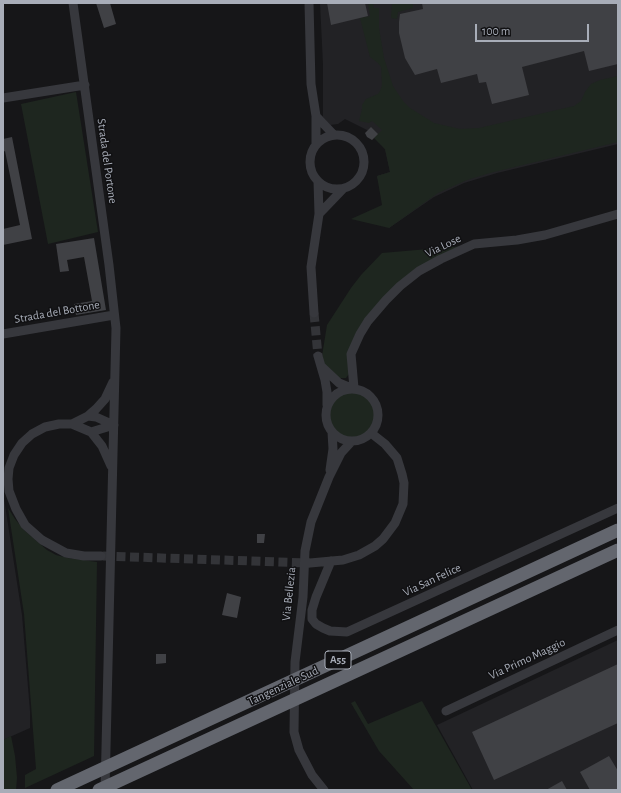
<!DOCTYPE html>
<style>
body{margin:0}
#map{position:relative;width:621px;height:793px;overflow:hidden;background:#161618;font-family:"Alegreya Sans",sans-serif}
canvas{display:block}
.frame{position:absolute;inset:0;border:4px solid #a8adb8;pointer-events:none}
.scale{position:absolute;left:475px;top:24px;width:114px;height:18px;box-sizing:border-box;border:2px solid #a8adb8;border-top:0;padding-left:5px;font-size:12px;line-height:14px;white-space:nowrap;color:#a8adb8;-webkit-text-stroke:3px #111113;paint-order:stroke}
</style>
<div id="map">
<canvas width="621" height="793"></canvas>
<div class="frame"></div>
<div class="scale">100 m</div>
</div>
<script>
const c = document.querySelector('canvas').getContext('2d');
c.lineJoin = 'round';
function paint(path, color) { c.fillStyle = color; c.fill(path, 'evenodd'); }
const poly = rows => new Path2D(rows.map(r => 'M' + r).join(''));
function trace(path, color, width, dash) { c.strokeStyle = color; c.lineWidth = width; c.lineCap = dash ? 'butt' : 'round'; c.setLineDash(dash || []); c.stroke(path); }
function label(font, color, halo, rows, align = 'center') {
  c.font = font + ' "Alegreya Sans",sans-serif'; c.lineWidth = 3; c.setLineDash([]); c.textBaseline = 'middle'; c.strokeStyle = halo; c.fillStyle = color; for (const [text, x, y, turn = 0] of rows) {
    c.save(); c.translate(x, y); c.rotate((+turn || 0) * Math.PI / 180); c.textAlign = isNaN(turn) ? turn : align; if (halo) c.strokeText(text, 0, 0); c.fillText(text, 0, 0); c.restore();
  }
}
paint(poly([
 [320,3,618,3,618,144,497,173,464,183,434,197,389,228,377,176,390,172,385,149,367,130,345,119,338,124,330,125,323,117,323,65],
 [3,492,22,615,30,711,30,728,3,740],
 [618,640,618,790,473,790,437,725]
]), '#222225');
paint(poly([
 [368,3,373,3,374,8,379,8,379,28,384,58,393,86,403,101,410,108,434,123,460,129,479,128,574,106,581,101,585,92,591,84,600,80,618,76,618,142,490,173,467,180,438,193,389,228,351,219,382,205,377,176,390,172,385,149,374,138,382,130,372,121,369,123,359,121,362,109,362,105,366,99,378,94,380,91,382,85,381,67,378,63,370,57,360,18,370,16],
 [392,3,413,3,413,8,398,12,397,19,391,18],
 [76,92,98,232,48,244,21,104],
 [463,246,439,257,366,319,349,374,346,378,337,378,325,368,322,356,327,325,351,288,361,275,382,253],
 '326 415a26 26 0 1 1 52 0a26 26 0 1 1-52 0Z',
 [8,508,15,519,24,530,47,550,56,555,68,558,97,562,94,756,25,788,25,775,36,769,24,614],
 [355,701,368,724,422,701,472,790,414,790,379,751,351,703],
 [11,736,15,756,17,778,16,790,3,790,3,740]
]), '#1e261f');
paint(poly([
 [96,3,110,3,116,24,104,28],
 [327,3,365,3,368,16,331,25],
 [422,3,618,3,618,64,589,71,584,51,522,67,529,95,492,104,486,82,479,83,477,74,441,83,437,69,415,75,405,58,399,33,399,22,400,14,423,9],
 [371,127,378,134,372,140,367,137,365,133],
 [12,137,32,239,3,245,3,229,20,225,5,151,3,152,3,139],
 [94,238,106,310,76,315,74,304,92,301,84,257,67,260,69,271,60,272,56,244],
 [257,534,265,534,264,543,257,543],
 [227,593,241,597,237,618,222,615],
 [156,654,166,654,166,663,156,664],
 [618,664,618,723,494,780,472,732],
 [609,756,618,771,618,790,590,790,580,772],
 [562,781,567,790,546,790]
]), '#404145');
trace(poly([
 [314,313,318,356],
 [103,556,310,563]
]), '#333438', 9, [9, 4.5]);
trace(poly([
 [73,3,109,265,116,328,105,790],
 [309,3,311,84,316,116,316,145],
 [3,98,85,85],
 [316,116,334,135],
 '310 162a27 27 0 1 1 54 0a27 27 0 1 1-54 0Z',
 [319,214,343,189],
 [314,313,311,267,319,214,318,181],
 [3,334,114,315],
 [318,356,325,380,327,392,327,405],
 [322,367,339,383,351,388],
 [354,388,351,354,360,334,368,321,386,300,400,286,419,271,441,259,474,244,517,240,545,235,618,214],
 '326 415a26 26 0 1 1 52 0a26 26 0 1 1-52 0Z',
 [88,416,96,417,114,425],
 [72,424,91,432,102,446,111,466],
 [91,432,114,425],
 [330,470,333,449,332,432],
 [101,556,84,556,66,553,42,540,25,525,16,509,9,491,8,479,9,468,14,455,22,443,32,434,45,427,59,424,72,424,88,416,96,409,105,399,113,382],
 [331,561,316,597,312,610,312,619,316,624,323,628,330,631,347,632,618,508],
 [310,563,343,560,359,555,375,546,383,539,395,523,403,504,404,483,402,474,397,458,385,444,371,433],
 [446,711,618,630],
 [324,790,312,775,299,750,294,732,295,662,303,597,305,551,311,522,329,477,341,453,352,441]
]), '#37383d', 9);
trace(poly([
 [57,790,618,530],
 [99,790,618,550]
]), '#63666e', 13);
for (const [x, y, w] of [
 [338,660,26]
]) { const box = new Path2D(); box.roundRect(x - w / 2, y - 9, w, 18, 3); c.fillStyle = '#111113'; c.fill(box); trace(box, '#a8adb8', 1); }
label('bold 11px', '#a8adb8', null, [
 ["A55",338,660]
]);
label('12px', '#a8adb8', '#111113', [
 ["Strada del Portone",107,161,82],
 ["Via Lose",443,246,-26],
 ["Strada del Bottone",57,312,-10],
 ["Via San Felice",432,580,-25],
 ["Via Bellezia",289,594,-84],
 ["Via Primo Maggio",527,659,-25],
 ["Tangenziale Sud",283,686,-25]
]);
</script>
